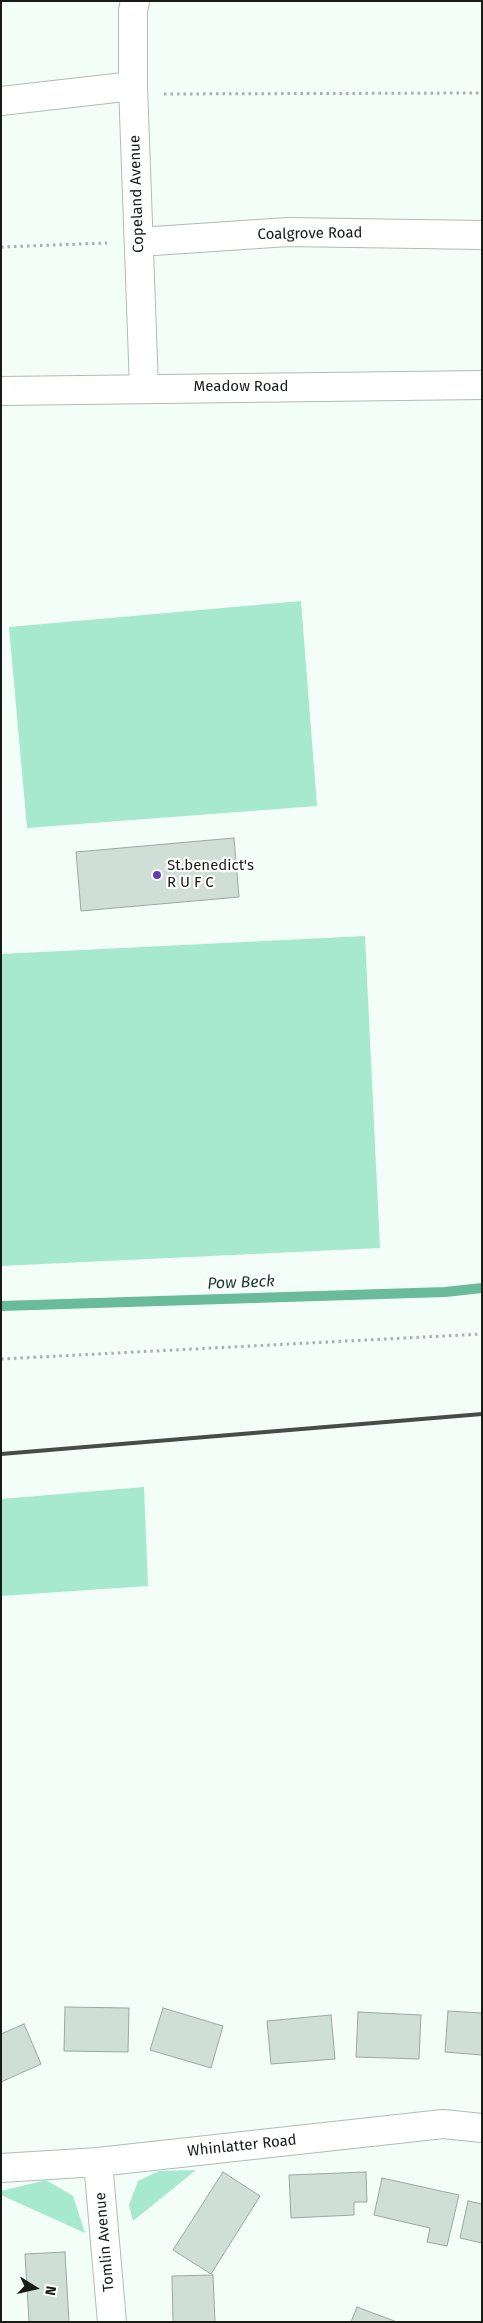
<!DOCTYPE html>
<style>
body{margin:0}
#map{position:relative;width:483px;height:2323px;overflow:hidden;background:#f3fef9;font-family:"Fira Sans",sans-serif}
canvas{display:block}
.frame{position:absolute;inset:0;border:2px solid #171c19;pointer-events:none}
.north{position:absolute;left:10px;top:2263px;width:50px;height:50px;-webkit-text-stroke:4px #fff;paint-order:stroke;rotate:100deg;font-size:14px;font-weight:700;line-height:20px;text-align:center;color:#171c19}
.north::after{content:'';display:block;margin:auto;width:18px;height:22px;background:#171c19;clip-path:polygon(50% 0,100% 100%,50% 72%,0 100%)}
</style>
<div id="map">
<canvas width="483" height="2323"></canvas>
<div class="frame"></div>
<div class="north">N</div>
</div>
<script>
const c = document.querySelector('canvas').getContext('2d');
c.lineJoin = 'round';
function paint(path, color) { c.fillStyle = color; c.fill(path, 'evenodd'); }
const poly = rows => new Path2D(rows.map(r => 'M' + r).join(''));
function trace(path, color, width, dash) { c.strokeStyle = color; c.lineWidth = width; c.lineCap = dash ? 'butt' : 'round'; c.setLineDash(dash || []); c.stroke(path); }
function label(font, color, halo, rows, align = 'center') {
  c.font = font + ' "Fira Sans",sans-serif'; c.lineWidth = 4.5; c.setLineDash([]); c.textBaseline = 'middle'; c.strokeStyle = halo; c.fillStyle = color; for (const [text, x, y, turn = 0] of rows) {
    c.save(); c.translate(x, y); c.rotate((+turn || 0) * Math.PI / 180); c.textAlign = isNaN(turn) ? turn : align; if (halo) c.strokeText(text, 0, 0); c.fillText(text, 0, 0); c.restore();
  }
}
paint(poly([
 [301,601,317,806,27,828,9,627],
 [365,936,380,1248,1,1266,1,954],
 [144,1487,148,1586,1,1596,1,1499],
 [196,2170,133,2221,129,2205,138,2181,159,2171],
 [46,2180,73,2196,85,2233,1,2195,1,2191]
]), '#a7e9ce');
trace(poly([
 [1,1306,445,1292,482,1288]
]), '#69bb9b', 10);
const building = poly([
 [234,838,239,897,81,911,76,852,234,838],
 [65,2007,129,2008,128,2052,64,2051,65,2007],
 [163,2008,223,2026,211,2068,150,2050,163,2008],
 [448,2011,482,2013,482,2055,445,2052,448,2011],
 [358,2012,421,2015,419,2059,356,2057,358,2012],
 [331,2015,335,2059,271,2064,267,2021,331,2015],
 [24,2024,41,2064,1,2082,1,2034,24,2024],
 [223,2172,260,2196,211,2274,173,2250,223,2172],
 [366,2172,367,2202,354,2202,354,2215,291,2218,289,2175,366,2172],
 [382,2178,459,2195,447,2246,427,2242,430,2228,374,2215,382,2178],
 [468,2201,482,2204,482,2243,460,2238,468,2201],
 [65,2252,69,2322,29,2322,25,2254,65,2252],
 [213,2275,215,2322,173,2322,172,2276,213,2275],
 [357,2307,397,2322,351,2322,357,2307]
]);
paint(building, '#cfded7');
trace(building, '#9aa8a2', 1);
const minor = poly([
 [135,1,133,11,133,86,144,388],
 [1,101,133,86],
 [139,242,288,232,482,235],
 [1,391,482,385],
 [98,2162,112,2322],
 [1,2168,98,2162,443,2124,482,2128]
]);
trace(minor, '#aebcb6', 30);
trace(poly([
 [164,94,482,93],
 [1,247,107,243],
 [1,1359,482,1334]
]), '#a7b0ab', 3, [2.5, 4]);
trace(minor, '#fff', 28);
trace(poly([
 [1,1454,482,1414]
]), '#464c49', 4);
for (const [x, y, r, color] of [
 [157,875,5,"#603db5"]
]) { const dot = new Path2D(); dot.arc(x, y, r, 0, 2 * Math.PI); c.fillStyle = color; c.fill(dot); trace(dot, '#fff', 2); }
label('15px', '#171c19', '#fff', [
 ["Copeland Avenue",137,194,-92],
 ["Coalgrove Road",310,234,-1],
 ["Meadow Road",241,387],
 ["Whinlatter Road",242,2146,-6],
 ["Tomlin Avenue",105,2242,-95]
]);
label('15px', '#171c19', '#fff', [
 ["St.benedict's",167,866],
 ["R U F C",167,883]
], 'left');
label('italic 16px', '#13392b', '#fff', [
 ["Pow Beck",241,1283,-2]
]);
</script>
